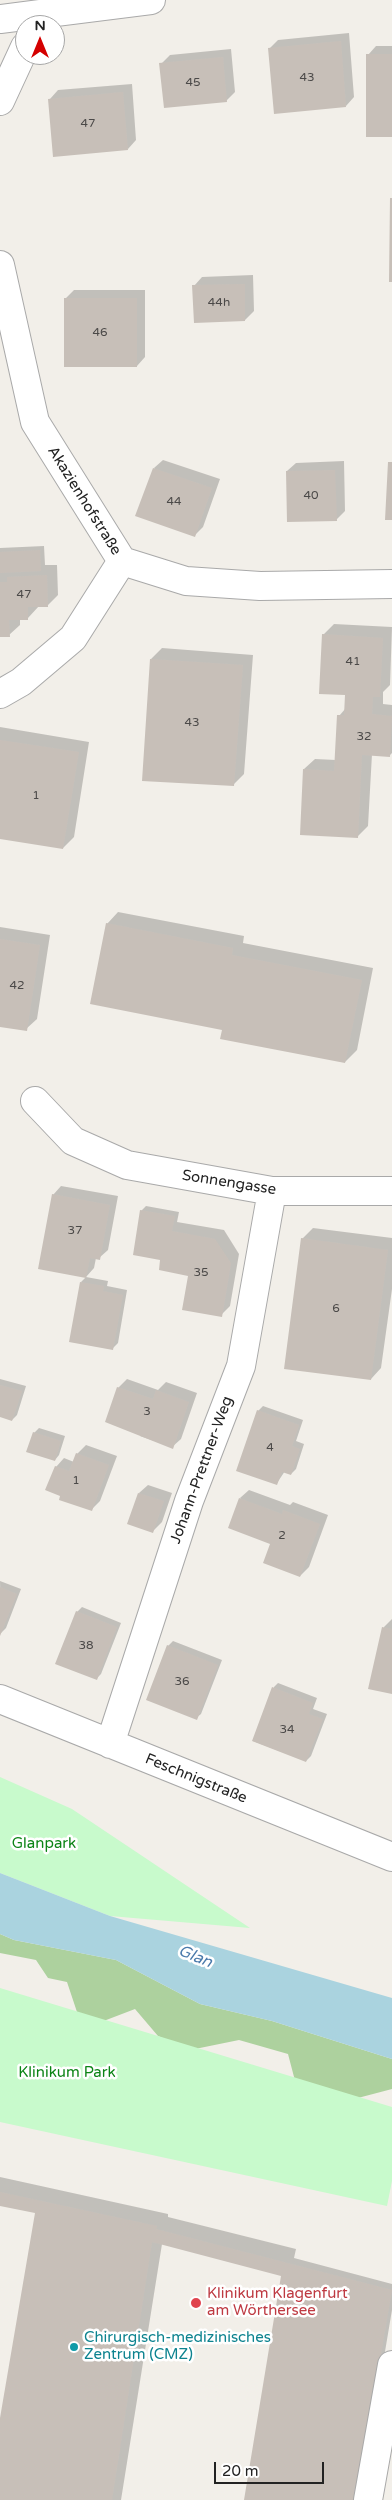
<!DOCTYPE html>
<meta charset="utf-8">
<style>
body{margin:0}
#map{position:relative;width:392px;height:2500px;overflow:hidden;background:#f2efe9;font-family:"Varela Round",sans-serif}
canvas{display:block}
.north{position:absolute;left:15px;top:15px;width:50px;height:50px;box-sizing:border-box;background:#fff;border:1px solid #a7a7a7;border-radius:50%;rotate:0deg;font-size:14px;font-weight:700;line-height:20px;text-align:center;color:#222}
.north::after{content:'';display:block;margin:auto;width:18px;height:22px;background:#d40000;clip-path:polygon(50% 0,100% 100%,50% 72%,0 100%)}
.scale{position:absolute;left:214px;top:2462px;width:110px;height:22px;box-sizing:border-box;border:2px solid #222;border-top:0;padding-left:6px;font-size:15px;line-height:18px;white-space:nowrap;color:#222;-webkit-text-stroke:4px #fff;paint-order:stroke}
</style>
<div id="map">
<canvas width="392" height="2500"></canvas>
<div class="north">N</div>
<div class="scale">20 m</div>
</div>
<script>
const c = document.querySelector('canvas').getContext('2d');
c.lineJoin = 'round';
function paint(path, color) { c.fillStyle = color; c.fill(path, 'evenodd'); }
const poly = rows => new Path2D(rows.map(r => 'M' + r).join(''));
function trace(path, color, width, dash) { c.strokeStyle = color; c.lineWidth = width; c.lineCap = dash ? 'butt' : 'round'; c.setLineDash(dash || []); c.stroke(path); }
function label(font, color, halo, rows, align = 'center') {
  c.font = font + ' "Varela Round",sans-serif'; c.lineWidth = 5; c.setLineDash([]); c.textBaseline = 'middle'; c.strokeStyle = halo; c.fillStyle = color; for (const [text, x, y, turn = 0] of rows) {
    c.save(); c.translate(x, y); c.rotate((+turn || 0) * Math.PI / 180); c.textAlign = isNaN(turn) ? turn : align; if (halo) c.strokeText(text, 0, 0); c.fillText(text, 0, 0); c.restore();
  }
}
paint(poly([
 [0,1934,14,1940,116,1960,200,2004,272,2021,392,2059,392,2089,335,2104,299,2096,288,2054,239,2040,190,2050,158,2036,135,2009,101,2022,78,2015,67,1982,48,1978,36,1960,0,1953]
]), '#add19e');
paint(poly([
 [0,1777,72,1809,250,1928,110,1916,0,1873],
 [0,1988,392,2107,392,2181,387,2206,0,2122]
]), '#c8facc');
paint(poly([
 [0,1873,110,1916,392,1998,392,2059,272,2021,200,2004,116,1960,14,1940,0,1934]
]), '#aad3df');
paint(poly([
 [349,33,354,97,346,106,270,48,278,40],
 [376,46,392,46,392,136,368,55],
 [231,49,235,92,226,101,161,64,170,55],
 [132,84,136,140,128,149,50,99,58,90],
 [253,275,254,311,245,320,194,286,202,277],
 [74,290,145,290,145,357,137,366,65,299],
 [163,460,220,479,203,527,195,535,154,468],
 [344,461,345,511,336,520,287,471,296,463],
 [44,546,45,565,57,565,58,595,48,605,39,606,28,618,20,618,20,625,9,635,0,636,0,548],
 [334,624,392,627,390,685,383,692,383,704,392,705,392,753,390,755,372,754,368,826,357,837,304,769,315,759,336,760,339,716,346,708,347,694,323,635],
 [162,648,253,655,244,774,233,785,151,659],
 [0,727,89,742,74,837,63,848,0,838],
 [118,912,244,936,243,943,373,968,357,1050,345,1062,223,1029,107,924],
 [0,927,50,935,37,1019,26,1029,0,1025],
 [61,1186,118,1196,108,1250,99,1258,96,1258,94,1268,86,1277,53,1195],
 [146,1206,179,1212,177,1222,224,1230,239,1254,230,1306,221,1315,190,1275,162,1256,141,1211],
 [313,1228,392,1238,392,1289,381,1368,371,1379,302,1239],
 [86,1277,108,1281,107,1286,127,1290,118,1343,113,1348,81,1282],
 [0,1379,26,1386,17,1415,12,1420,0,1416],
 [127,1379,158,1390,166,1382,197,1393,181,1439,172,1447,140,1436,141,1434,118,1388],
 [263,1406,303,1420,296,1441,304,1444,296,1469,291,1474,285,1471,277,1483,258,1411],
 [39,1428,65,1436,59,1455,55,1460,34,1433],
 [86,1445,117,1456,100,1501,91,1510,62,1495,56,1467,64,1458,74,1462,77,1454],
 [148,1485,172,1493,162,1522,153,1531,139,1493],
 [249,1490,290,1505,293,1502,328,1515,309,1567,300,1576,272,1543,240,1498],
 [0,1581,21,1589,6,1628,1,1633],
 [82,1607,121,1623,101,1674,96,1679,77,1612],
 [392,1619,392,1693,384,1627],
 [173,1641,222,1660,201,1714,196,1718,168,1646],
 [278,1683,317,1698,313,1709,327,1714,311,1756,306,1761,253,1741,274,1687],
 [0,2177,168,2214,168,2217,296,2249,294,2258,392,2284,392,2310,360,2500,245,2500,284,2272,162,2244,121,2500,0,2500,0,2426,36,2212,0,2204]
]), '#0003');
paint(poly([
 [341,41,346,107,274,114,268,48],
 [366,54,392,54,392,137,366,137],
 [223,57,227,102,164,108,159,63],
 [123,92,128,150,53,157,48,99],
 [390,198,392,198,392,282,389,282],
 [245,284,245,321,194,323,192,285],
 [64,298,137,298,137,367,64,367],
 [388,462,392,462,392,520,385,520],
 [153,468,212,488,195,537,135,516],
 [335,470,337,521,287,522,286,471],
 [40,550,41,571,0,573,0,552],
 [47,575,48,607,28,607,28,620,9,620,10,637,0,637,0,582,7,582,7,577],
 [322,634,383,638,380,697,373,697,372,714,392,716,390,757,362,755,358,838,300,835,303,769,334,771,337,715,344,715,345,695,319,694],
 [150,659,243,665,234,786,142,781],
 [0,740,79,752,63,849,0,839],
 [106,923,233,948,232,955,362,980,345,1063,220,1039,222,1030,90,1004],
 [0,939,40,945,27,1031,0,1027],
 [52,1194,110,1205,100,1260,90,1258,86,1278,38,1269],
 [140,1210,175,1216,172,1231,215,1239,231,1263,222,1317,182,1310,188,1276,159,1270,160,1260,133,1255],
 [301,1238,388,1250,371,1380,284,1369],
 [80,1282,104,1286,103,1291,123,1295,113,1350,69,1342],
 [0,1385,22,1391,12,1421,0,1417],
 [117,1387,153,1399,156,1390,189,1402,173,1449,105,1422],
 [257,1410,299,1425,292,1446,300,1449,291,1475,282,1472,277,1485,236,1471],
 [33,1432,61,1441,55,1461,26,1452],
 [76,1453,109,1465,92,1511,59,1500,60,1496,45,1490,55,1466,69,1471],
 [138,1493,164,1501,153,1533,127,1524],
 [239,1498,282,1514,283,1510,320,1524,300,1577,263,1563,270,1544,228,1528],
 [0,1587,17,1594,0,1636],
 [76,1611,117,1627,97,1680,55,1664],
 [382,1627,392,1629,392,1694,368,1689],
 [167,1645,218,1665,197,1720,146,1700],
 [272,1687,313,1703,309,1714,323,1719,306,1762,252,1741],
 [0,2192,157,2226,156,2229,392,2290,356,2500,244,2500,281,2276,152,2242,112,2500,0,2500,0,2418,35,2213,0,2206]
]), '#c7bfb8');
const minor = poly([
 [0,19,151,0],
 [0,101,25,47],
 [0,265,35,422,122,561,186,581,260,586,392,584],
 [0,694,21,682,73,638,122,561],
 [35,1101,73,1141,127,1165,272,1191,392,1191],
 [0,1699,392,1857],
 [110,1744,189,1501,241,1366,272,1191],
 [368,2500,392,2365]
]);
trace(minor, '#a9a9a9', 30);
trace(minor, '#fff', 28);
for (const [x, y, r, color] of [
 [196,2303,6,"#e0444e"],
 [74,2347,5,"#0f9aa8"]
]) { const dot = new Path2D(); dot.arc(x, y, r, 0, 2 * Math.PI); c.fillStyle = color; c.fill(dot); trace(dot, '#fff', 2); }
label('12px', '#4b4948', null, [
 ["43",307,78],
 ["45",193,83],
 ["47",88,124],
 ["44h",219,303],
 ["46",100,333],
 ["40",311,496],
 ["44",174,502],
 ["47",24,595],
 ["41",353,662],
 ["43",192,723],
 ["32",364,737],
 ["1",36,796],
 ["42",17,986],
 ["37",75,1231],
 ["35",201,1273],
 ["6",336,1309],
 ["3",147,1412],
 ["4",270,1448],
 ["1",76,1481],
 ["2",282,1536],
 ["38",86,1646],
 ["36",182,1682],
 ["34",287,1730]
]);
label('15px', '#222', '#fff', [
 ["Akazienhofstraße",84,501,58],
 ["Sonnengasse",229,1183,9],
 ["Johann-Prettner-Weg",202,1470,-70],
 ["Feschnigstraße",196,1779,22]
]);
label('15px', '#0c8416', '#fff', [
 ["Glanpark",44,1844],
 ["Klinikum Park",67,2073]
]);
label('15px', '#be3a42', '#fff', [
 ["Klinikum Klagenfurt",207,2294],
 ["am Wörthersee",207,2311]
], 'left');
label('15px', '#0d838f', '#fff', [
 ["Chirurgisch-medizinisches",84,2338],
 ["Zentrum (CMZ)",84,2355]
], 'left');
label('italic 16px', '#4a7aab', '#fff', [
 ["Glan",195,1957,22]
]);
</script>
